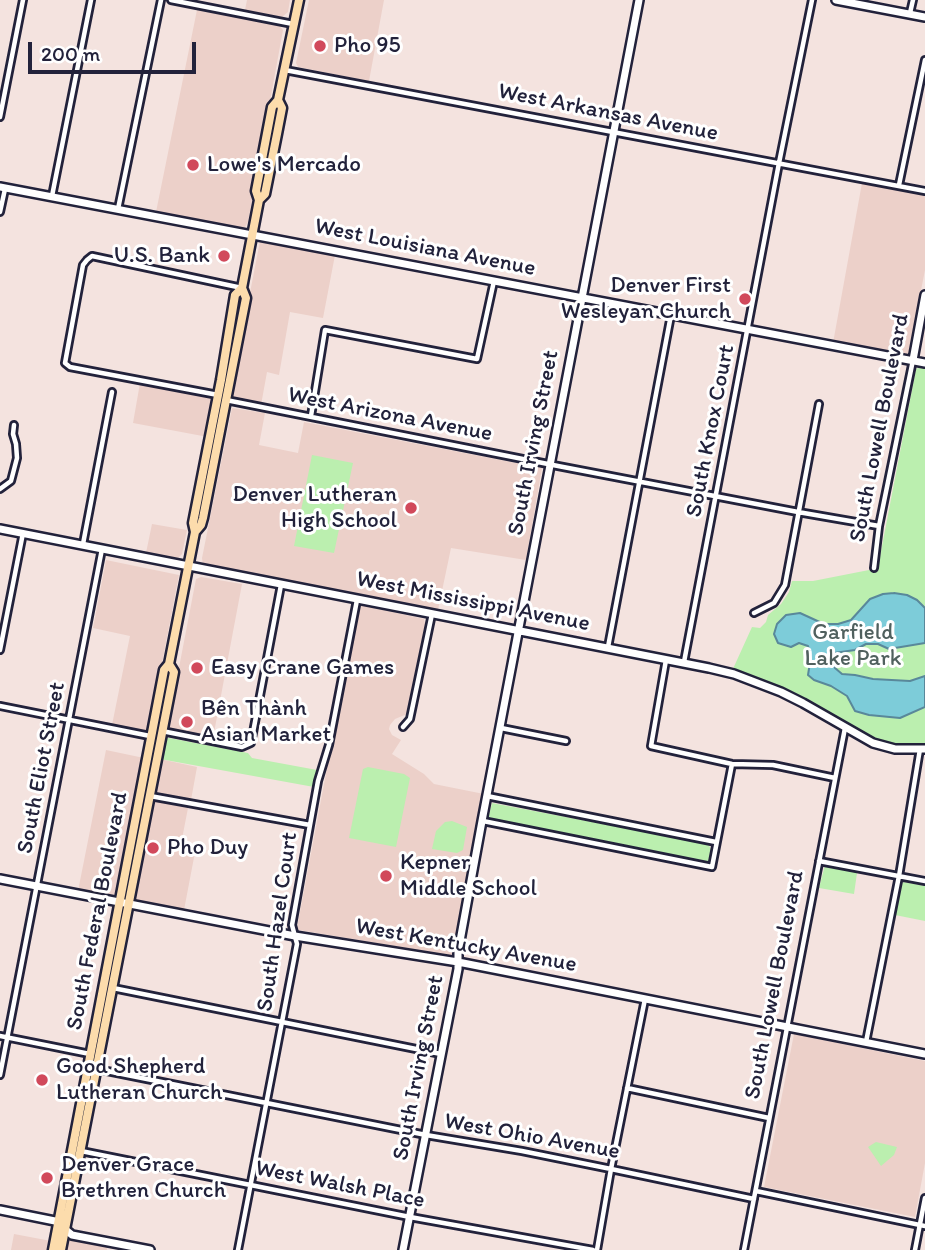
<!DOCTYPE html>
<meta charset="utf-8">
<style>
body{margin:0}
#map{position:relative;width:925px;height:1250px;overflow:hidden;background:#f4e3df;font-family:Itim,sans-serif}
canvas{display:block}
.scale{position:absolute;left:28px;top:42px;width:168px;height:32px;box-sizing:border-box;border:4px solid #22223b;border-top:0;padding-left:9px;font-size:21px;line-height:24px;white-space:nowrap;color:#22223b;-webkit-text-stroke:5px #fff;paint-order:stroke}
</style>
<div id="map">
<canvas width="925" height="1250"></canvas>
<div class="scale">200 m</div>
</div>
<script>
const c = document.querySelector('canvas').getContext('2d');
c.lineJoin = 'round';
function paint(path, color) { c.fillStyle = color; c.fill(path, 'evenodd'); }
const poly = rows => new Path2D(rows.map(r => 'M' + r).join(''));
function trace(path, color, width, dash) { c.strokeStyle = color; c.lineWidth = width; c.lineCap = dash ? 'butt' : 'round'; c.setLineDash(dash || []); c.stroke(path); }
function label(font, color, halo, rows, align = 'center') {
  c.font = font + ' Itim,sans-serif'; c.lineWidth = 6; c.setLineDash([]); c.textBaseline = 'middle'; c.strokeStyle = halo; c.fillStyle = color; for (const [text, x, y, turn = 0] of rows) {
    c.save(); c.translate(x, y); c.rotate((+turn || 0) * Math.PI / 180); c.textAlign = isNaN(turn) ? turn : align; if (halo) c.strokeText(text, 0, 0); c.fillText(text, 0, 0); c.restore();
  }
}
paint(poly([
 [247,0,290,0,288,12,282,17,245,10],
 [309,0,384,0,369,81,298,67,296,63],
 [197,10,279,25,283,30,248,222,245,227,240,228,156,212],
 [862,183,925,195,925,270,908,356,833,343],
 [262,240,335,255,323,318,290,312,279,375,267,372,261,405,232,399,230,396,260,241],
 [140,383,214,398,208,437,133,423],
 [232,408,265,413,259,445,298,453,304,422,542,468,526,560,451,548,438,610,203,565,202,558],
 [152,524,187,530,182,554,178,558,146,553],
 [106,560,179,575,149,731,112,725,130,636,93,628],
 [201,577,242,584,213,738,171,730,168,725,196,579],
 [363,604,369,605,374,608,424,619,425,624,407,714,395,719,390,725,389,729,392,735,401,740,392,754,424,774,434,784,484,794,453,956,299,930,297,928,327,768,338,721,360,606],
 [106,750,144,758,117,896,112,897,78,891],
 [160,759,197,767,191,800,154,793],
 [154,801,188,808,181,844,196,847,184,910,136,901,134,895,151,805],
 [794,1034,925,1061,925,1163,915,1217,764,1187],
 [14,1234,51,1241,49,1250,11,1250],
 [70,1239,108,1246,107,1250,65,1250,67,1243]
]), '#ecd0c9');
paint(poly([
 [920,367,925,368,925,746,894,746,869,738,794,695,749,675,732,671,752,627,760,628,766,622,768,615,781,604,789,592,792,581,813,581,869,570,877,572,916,369],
 [312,455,353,463,334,553,294,546],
 [164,737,248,753,252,758,317,770,314,787,160,759],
 [368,767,404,774,410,778,396,847,349,838,363,769],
 [492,803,708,844,711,849,708,863,706,864,489,821,488,819],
 [452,821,467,827,463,850,457,853,432,849,436,831,445,822],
 [825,865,855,871,857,873,854,894,819,888],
 [904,882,925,886,925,921,895,915,901,884],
 [876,1142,897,1147,894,1155,881,1166,868,1147]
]), '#bbefaf');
const water = poly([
 [894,593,907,595,917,600,925,608,925,643,889,649,878,644,866,644,855,650,834,653,831,660,835,668,842,674,855,675,873,679,910,681,925,676,925,707,900,718,869,715,855,711,847,696,831,686,814,680,808,675,811,656,808,646,799,643,791,647,778,643,774,634,777,624,786,615,800,613,824,624,838,624,851,620,870,599,883,594,894,593]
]);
paint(water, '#7dccd9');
trace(water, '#59889a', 2);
const street = poly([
 [171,0,293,24],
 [910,13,913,0],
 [285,70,925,191],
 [0,117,23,0],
 [899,185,925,60],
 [52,196,91,0],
 [118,209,161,0],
 [0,212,5,189],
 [218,395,70,367,65,363,83,265,87,260,92,256,242,288],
 [226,400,558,466,798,512,879,526],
 [311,416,325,330,477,359,494,281],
 [0,489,11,481,17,458,16,444,13,434,14,425],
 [83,544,112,392],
 [874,568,879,526,913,360],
 [754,613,774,603,785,585,819,404],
 [608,647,671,315],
 [0,650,23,533],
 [666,660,651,746,732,764,773,765,835,778],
 [684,662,779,163,812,0],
 [0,706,150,736],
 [403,727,410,719,432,614],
 [501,728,566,741],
 [162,731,242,747,251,743,281,585],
 [150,796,310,825],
 [487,796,716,842],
 [483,821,712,867,732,764],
 [819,861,925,881],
 [113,988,441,1054],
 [0,1036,90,1054],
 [866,1042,899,876,920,749],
 [97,1069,426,1135,522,1151,611,1169,754,1199],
 [0,1075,102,549],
 [627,1088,769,1118],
 [81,1151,410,1217,593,1250],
 [756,1191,925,1226],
 [238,1250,297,944,292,925,310,825,318,781,329,745,357,600],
 [597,1250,611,1169,645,999],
 [744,1250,845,728],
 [915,1250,925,1198]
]);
const secondary = poly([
 [836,0,925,17],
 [0,187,925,363],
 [913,360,925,295],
 [0,529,709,668,734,674,781,692,803,703,873,743,895,749,925,749],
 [0,879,295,936,458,962,925,1054],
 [0,1210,55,1221,72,1235,150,1250],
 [403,1250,458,969,458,952,482,821,639,0]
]);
const primary = poly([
 [259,200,265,194,277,134,282,108,278,100],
 [195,532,201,525,203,518,246,298,242,288,259,200,256,191,272,107,278,100,299,0],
 [53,1250,164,670,169,664,195,532,193,523,221,380,235,295,242,288],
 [61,1250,174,672,169,664]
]);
trace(street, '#22223b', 10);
trace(secondary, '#22223b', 12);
trace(primary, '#22223b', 13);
trace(street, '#fff', 4.5);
trace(secondary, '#fff', 7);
trace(primary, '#fcdcac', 8);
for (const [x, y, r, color] of [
 [320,46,7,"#d1495b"],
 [193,165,7,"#d1495b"],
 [224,256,7,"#d1495b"],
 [745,299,7,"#d1495b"],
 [411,508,7,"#d1495b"],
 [197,668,7,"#d1495b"],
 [187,722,7,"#d1495b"],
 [153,848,7,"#d1495b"],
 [386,876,7,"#d1495b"],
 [42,1080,7,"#d1495b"],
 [47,1178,7,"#d1495b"]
]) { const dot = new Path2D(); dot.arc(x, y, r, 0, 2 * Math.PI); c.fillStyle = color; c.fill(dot); trace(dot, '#fff', 2.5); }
label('23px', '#22223b', '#fff', [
 ["Pho 95",334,46],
 ["Lowe's Mercado",207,165],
 ["U.S. Bank",210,256,"right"],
 ["Denver First",731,286,"right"],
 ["Wesleyan Church",731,312,"right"],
 ["Denver Lutheran",397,495,"right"],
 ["High School",397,521,"right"],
 ["Easy Crane Games",211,668],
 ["Bên Thành",201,709],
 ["Asian Market",201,735],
 ["Pho Duy",167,848],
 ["Kepner",400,863],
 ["Middle School",400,889],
 ["Good Shepherd",56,1067],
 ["Lutheran Church",56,1093],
 ["Denver Grace",61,1165],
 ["Brethren Church",61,1191]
], 'left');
label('23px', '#22223b', '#fff', [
 ["West Arkansas Avenue",608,113,11],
 ["West Louisiana Avenue",425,248,11],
 ["West Arizona Avenue",390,415,11],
 ["South Lowell Boulevard",880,428,-79],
 ["South Knox Court",711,431,-79],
 ["South Irving Street",534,443,-79],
 ["West Mississippi Avenue",473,602,11],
 ["South Eliot Street",42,768,-79],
 ["South Federal Boulevard",98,911,-79],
 ["South Hazel Court",278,922,-82],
 ["West Kentucky Avenue",466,946,10],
 ["South Lowell Boulevard",775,985,-79],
 ["South Irving Street",419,1068,-79],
 ["West Ohio Avenue",532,1137,10],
 ["West Walsh Place",340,1185,11]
]);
label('23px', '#50605e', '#fff', [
 ["Garfield",853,633],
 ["Lake Park",853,659]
]);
</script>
